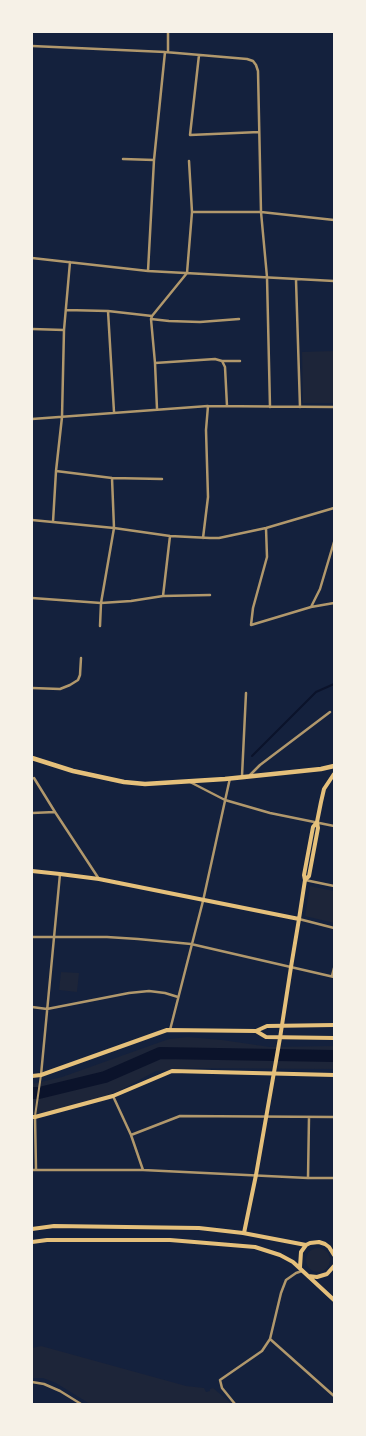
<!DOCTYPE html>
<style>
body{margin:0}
#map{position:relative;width:366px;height:1436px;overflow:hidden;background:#14213d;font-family:"DM Sans",sans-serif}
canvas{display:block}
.frame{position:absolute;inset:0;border:33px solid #f6f1e7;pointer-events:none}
</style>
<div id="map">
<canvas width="366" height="1436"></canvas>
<div class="frame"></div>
</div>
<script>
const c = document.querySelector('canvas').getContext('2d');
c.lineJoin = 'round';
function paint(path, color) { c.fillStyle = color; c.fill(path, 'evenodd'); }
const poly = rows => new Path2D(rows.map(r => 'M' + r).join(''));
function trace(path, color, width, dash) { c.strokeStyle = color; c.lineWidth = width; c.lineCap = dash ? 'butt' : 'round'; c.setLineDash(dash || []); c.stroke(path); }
paint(poly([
 [334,351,334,403,303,403,302,352],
 [310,886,334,891,334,923,305,916],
 [61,972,79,973,77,992,59,990],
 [188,1037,222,1040,270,1047,334,1046,334,1069,198,1068,156,1071,117,1092,66,1110,32,1114,32,1084,62,1077,169,1039],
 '306 1260a12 12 0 1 1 24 0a12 12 0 1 1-24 0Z',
 [41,1346,186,1386,204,1388,206,1392,210,1391,210,1389,213,1388,232,1404,90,1404,56,1383,43,1378,32,1378,32,1348]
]), '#1d2539');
trace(poly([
 [252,756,316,692,334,684]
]), '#0b132b', 2);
trace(poly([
 [32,1093,39,1093,105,1077,160,1053,334,1056]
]), '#0b132b', 12);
trace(poly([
 [35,1116,41,1075]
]), '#b1986c', 2);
trace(poly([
 [32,46,165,52,247,59,253,61,256,65,258,71,261,212,267,277,270,407],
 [168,52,168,32],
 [199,55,190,135,259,132],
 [123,159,154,160],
 [192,212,261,212,334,220],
 [32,258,148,271,334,281],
 [148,271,154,160,165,52],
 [296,280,300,407],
 [66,310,108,311,152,316],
 [108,311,114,412],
 [151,319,169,321,200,322,239,319],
 [32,329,64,330],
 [222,361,225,367,227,406],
 [155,363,215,359,222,361,240,361],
 [157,409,155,363,151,319,152,316,187,273,192,212,189,161],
 [32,419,208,406,334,407],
 [56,471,112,478,162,479],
 [32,520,114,528,170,536,210,538,219,538,266,528,334,508],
 [53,522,56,471,62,417,64,330,70,262],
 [266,528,267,557,253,608,251,625,311,607,334,603],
 [203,538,208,497,206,430,208,406],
 [163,596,170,536],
 [32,598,101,603,131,601,163,596,210,595],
 [311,607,320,589,334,542],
 [100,626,101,603,114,528,112,478],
 [32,688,60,689,70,685,78,680,80,675,81,658],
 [250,775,260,765,330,712],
 [242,776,246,693],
 [34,778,55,812,99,879],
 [190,782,225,800,270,813,334,826],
 [32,813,55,812],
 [305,880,334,886],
 [299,919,334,928],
 [32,937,107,937,138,939,191,944,334,977],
 [332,976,334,968],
 [32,1007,47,1009,129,993,149,991,165,993,178,997],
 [170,1030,203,901,230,778],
 [41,1075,60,874],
 [113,1096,131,1135,143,1170],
 [35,1117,36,1169],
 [131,1135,180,1116,334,1117],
 [32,1170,143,1170,308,1178,334,1178],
 [308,1178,309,1117],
 [270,1339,334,1396],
 [32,1382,44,1384,60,1391,81,1404],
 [235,1404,222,1388,220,1380,262,1351,270,1339,281,1293,286,1280,296,1273,302,1271]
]), '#b1986c', 2.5);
trace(poly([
 [32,871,60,874,99,879,299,919],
 [305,880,309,876,318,828,317,822,321,802,324,789,334,774],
 [256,1031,266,1037,334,1038],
 [244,1233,256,1175,280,1038,291,967,299,919,305,880,304,875,313,827,317,822]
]), '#e5c07b', 4);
trace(poly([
 [32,1076,41,1075,167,1030,256,1031,267,1026,334,1025],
 [32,1117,35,1117,113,1096,172,1071,334,1075],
 [32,1229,54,1226,199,1228,243,1233,306,1245],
 [32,1242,47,1240,170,1240,255,1247,280,1255,293,1262,334,1300],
 [300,1267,301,1252,306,1245,310,1243,319,1242,325,1244,329,1247,334,1255],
 [308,1276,317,1277,327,1274,334,1266]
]), '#e5c07b', 4);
trace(poly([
 [32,758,73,771,124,782,145,784,225,779,321,769,334,766]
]), '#e5c07b', 4.5);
</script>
